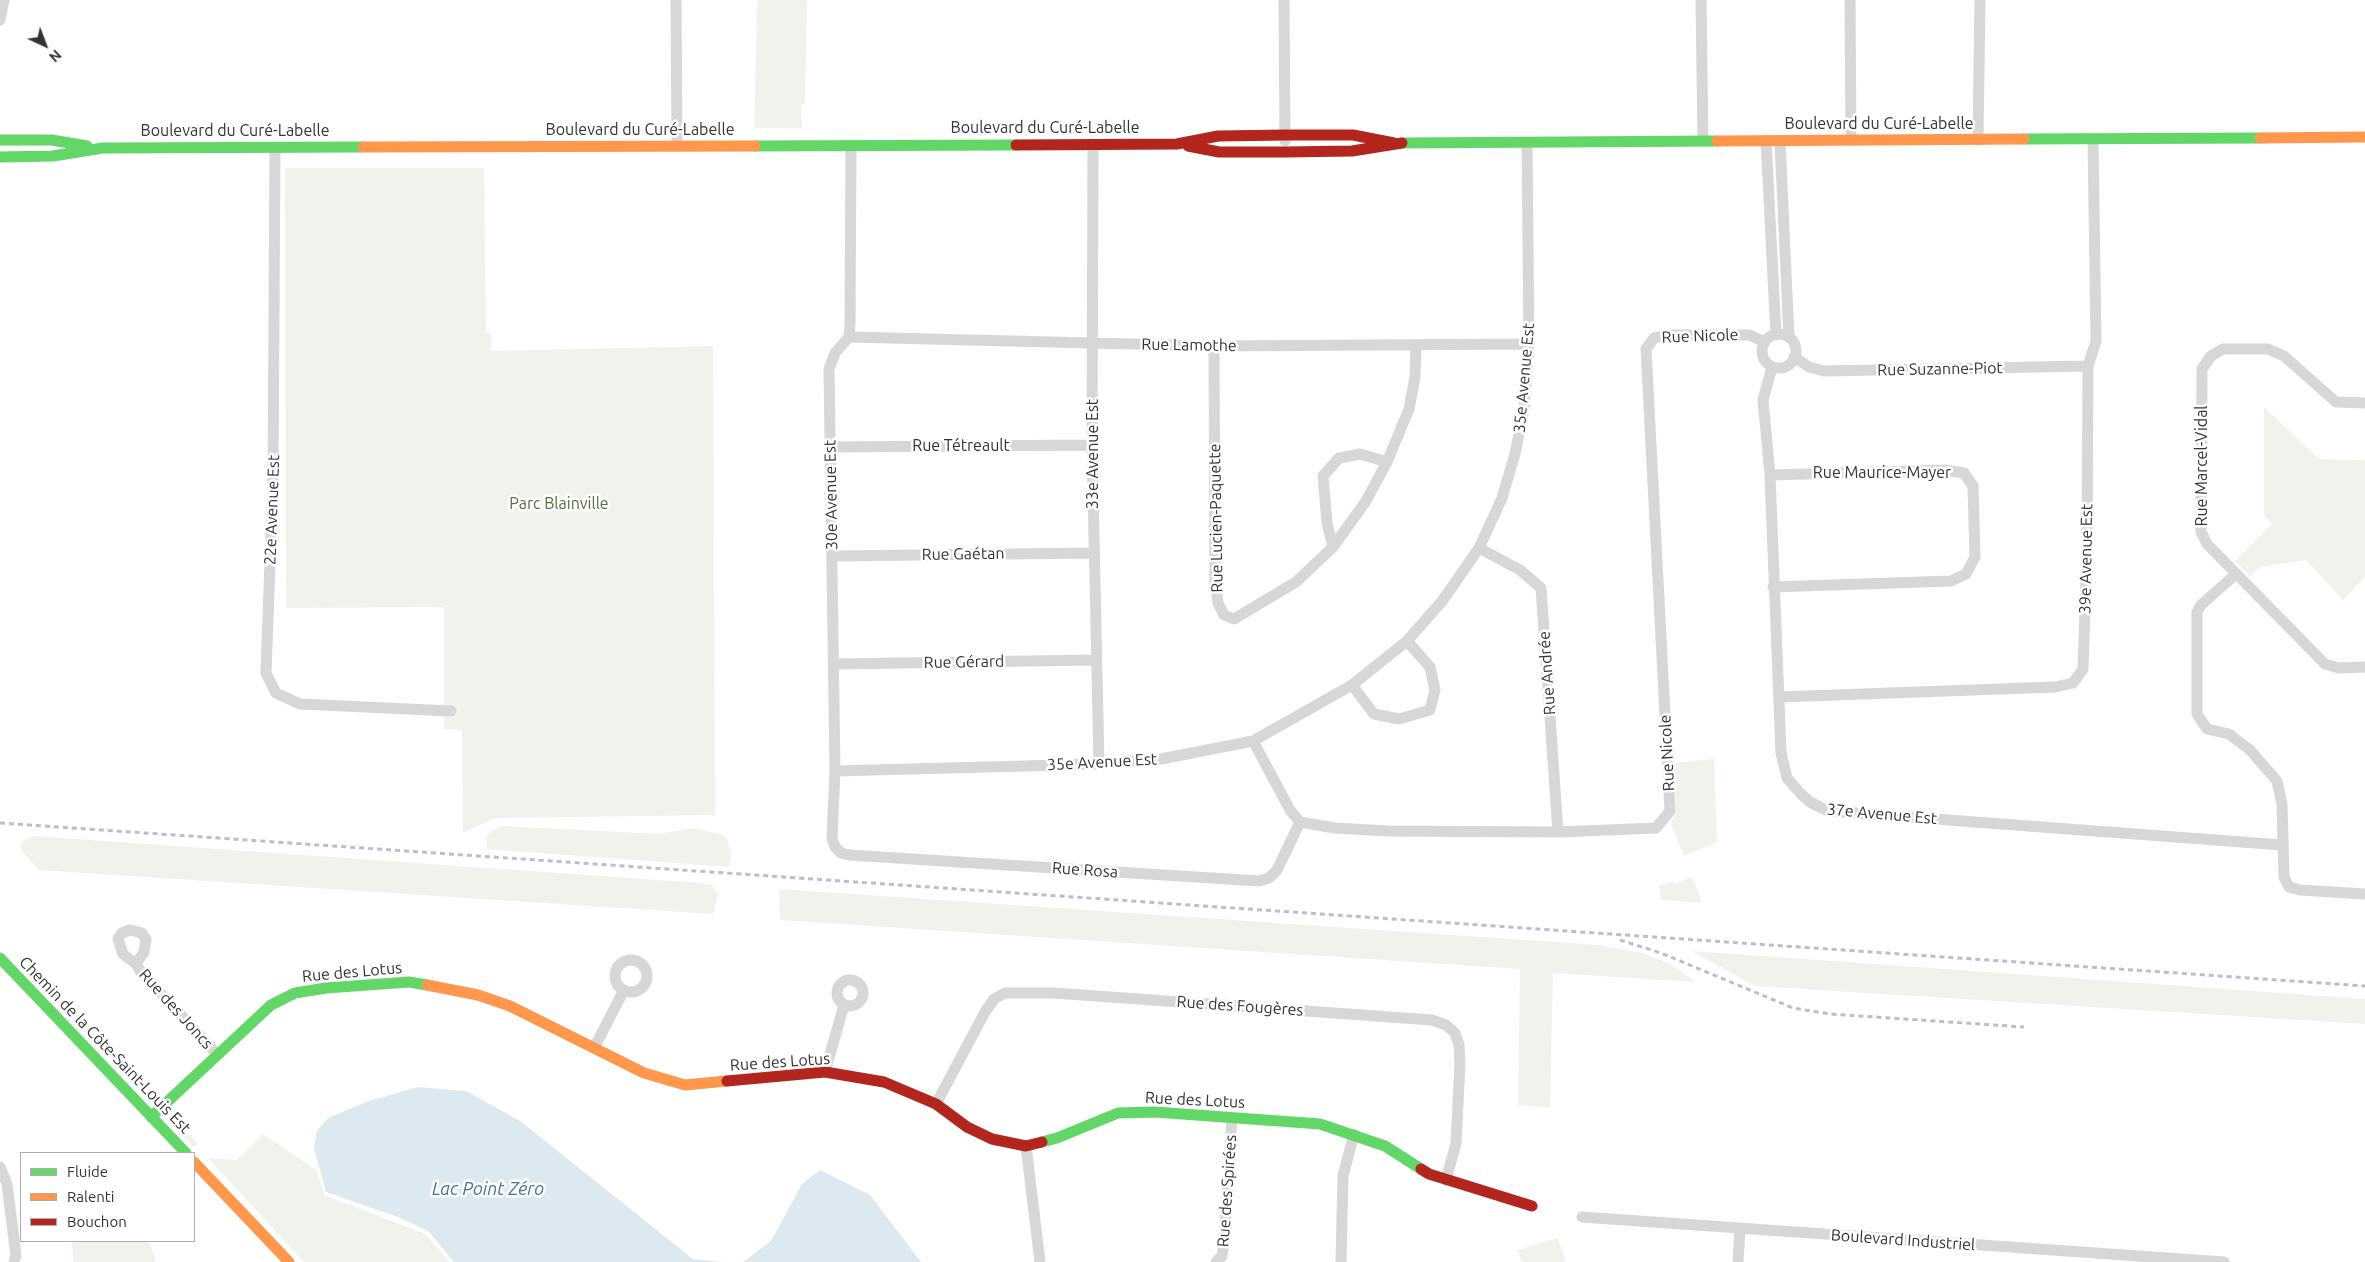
<!DOCTYPE html>
<meta charset="utf-8">
<style>
body{margin:0}
#map{position:relative;width:2365px;height:1262px;overflow:hidden;background:#fff;font-family:Ubuntu,sans-serif}
canvas{display:block}
.legend{position:absolute;left:20px;top:1152px;width:175px;height:90px;box-sizing:border-box;background:#fff;border:1px solid #adadad;margin:0;padding:6px 9px;list-style:none;font-size:15px;color:#333}
.legend li{display:flex;align-items:center;gap:10px;height:25px}
.legend b{width:25px;border:1px solid #adadad}
.north{position:absolute;left:20px;top:20px;width:50px;height:50px;-webkit-text-stroke:4px #fff;paint-order:stroke;rotate:137deg;font-size:14px;font-weight:700;line-height:20px;text-align:center;color:#333}
.north::after{content:'';display:block;margin:auto;width:18px;height:22px;background:#333;clip-path:polygon(50% 0,100% 100%,50% 72%,0 100%)}
</style>
<div id="map">
<canvas width="2365" height="1262"></canvas>
<ul class="legend">
<li><b style="height:6px;background:#63d668"></b>Fluide</li>
<li><b style="height:6px;background:#ff974d"></b>Ralenti</li>
<li><b style="height:6px;background:#b3261e"></b>Bouchon</li>
</ul>
<div class="north">N</div>
</div>
<script>
const c = document.querySelector('canvas').getContext('2d');
c.lineJoin = 'round';
function paint(path, color) { c.fillStyle = color; c.fill(path, 'evenodd'); }
const poly = rows => new Path2D(rows.map(r => 'M' + r).join(''));
function trace(path, color, width, dash) { c.strokeStyle = color; c.lineWidth = width; c.lineCap = dash ? 'butt' : 'round'; c.setLineDash(dash || []); c.stroke(path); }
function label(font, color, halo, rows, align = 'center') {
  c.font = font + ' Ubuntu,sans-serif'; c.lineWidth = 5; c.setLineDash([]); c.textBaseline = 'middle'; c.strokeStyle = halo; c.fillStyle = color; for (const [text, x, y, turn = 0] of rows) {
    c.save(); c.translate(x, y); c.rotate((+turn || 0) * Math.PI / 180); c.textAlign = isNaN(turn) ? turn : align; if (halo) c.strokeText(text, 0, 0); c.fillText(text, 0, 0); c.restore();
  }
}
paint(poly([
 [757,0,807,0,805,104,801,105,802,128,754,128],
 [285,168,484,168,486,333,491,333,491,351,713,346,715,815,495,818,463,833,462,730,444,729,444,607,286,608],
 [2264,407,2319,459,2365,460,2365,577,2343,600,2306,560,2260,567,2250,576,2235,561,2272,524,2264,515],
 [1714,759,1717,842,1684,856,1671,824,1676,811,1674,763],
 [503,826,660,834,693,828,719,834,727,838,731,854,729,867,487,849,487,837,490,832],
 [33,836,700,883,712,885,718,894,713,914,39,870,24,854,20,847,24,840],
 [1692,877,1702,903,1661,900,1659,886,1673,881,1675,884],
 [779,889,1599,945,1642,953,1670,964,1696,982,1553,973,1550,1108,1518,1105,1520,969,780,920],
 [1692,951,2365,999,2365,1024,1755,986],
 [175,1128,188,1133,198,1144,193,1147],
 [263,1134,317,1171,324,1195,425,1234,450,1262,304,1262,208,1158,237,1160],
 [1558,1238,1566,1262,1522,1262,1517,1250],
 [72,1241,149,1241,156,1262,73,1262]
]), '#f0f3ec');
paint(poly([
 [418,1087,466,1091,520,1121,693,1259,723,1262,454,1262,428,1231,398,1217,326,1192,314,1148,317,1131,328,1118,369,1101],
 [820,1170,870,1195,921,1262,743,1262,771,1241,802,1184]
]), '#dce9f0');
trace(poly([
 [676,0,677,146],
 [1284,0,1285,141],
 [1701,0,1703,141],
 [1850,0,1851,140],
 [0,20,4,0],
 [1978,140,1980,0],
 [1766,141,1776,335],
 [1780,141,1789,338],
 [1093,144,1092,445,1099,764],
 [851,146,850,323,849,337,835,353,829,369,835,771,832,838,835,847,841,853,849,855,1259,881,1269,878,1277,870,1300,822],
 [275,147,273,479,266,673,276,693,300,704,451,711],
 '1762 351a17 17 0 1 1 34 0a17 17 0 1 1-34 0Z',
 [849,337,1214,346,1529,344],
 [1214,346,1215,582,1218,603,1224,615,1234,619,1296,582,1333,547,1366,501,1387,462,1409,409,1415,377,1416,345],
 [1794,357,1809,367,1824,371,2088,366],
 [1772,367,1763,400,1770,475,1781,753,1787,778,1800,793,1810,802,1828,811,2282,845],
 [2365,403,2336,402,2284,356,2268,349,2223,349,2211,356,2202,369,2201,532,2207,544,2325,664,2339,668,2365,667],
 [830,447,1092,445],
 [1770,475,1946,470,1964,473,1973,486,1975,557,1966,574,1951,581,1773,587],
 [1333,547,1327,523,1323,476,1339,458,1360,454,1387,462],
 [1479,548,1520,570,1541,588,1558,832],
 [833,556,1094,553],
 [2236,574,2201,605,2197,612,2197,714,2207,729,2229,734,2250,750,2277,781,2282,804,2284,877,2289,887,2300,890,2365,894],
 [834,664,1095,660],
 [1352,685,1374,714,1399,719,1430,710,1435,690,1430,667,1407,641],
 [1780,697,2055,687,2073,683,2083,669,2087,550,2088,366,2096,341,2093,139],
 [1253,741,1290,810,1300,822,1335,828,1388,831,1558,832,1656,828,1670,811,1646,349,1654,338,1667,335,1749,335,1765,342],
 [835,771,1099,764,1161,759,1253,741,1352,685,1407,641,1443,600,1479,548,1502,498,1515,454,1524,409,1529,344,1527,142],
 '615 976a16 16 0 1 1 32 0a16 16 0 1 1-32 0Z',
 [136,964,144,952,146,940,142,933,130,930,122,933,118,939,123,954,136,964,141,972,217,1054],
 '837 993a13 13 0 1 1 26 0a13 13 0 1 1-26 0Z',
 [594,1048,624,990],
 [825,1072,844,1005],
 [936,1104,985,1012,994,999,1005,993,1054,993,1432,1020,1446,1025,1455,1033,1459,1045,1460,1064,1456,1143,1446,1180],
 [1026,1146,1040,1262],
 [0,1167,7,1184,16,1256,14,1262],
 [1582,1217,2224,1262],
 [1216,1262,1222,1256,1224,1243,1232,1118],
 [1341,1262,1343,1176,1354,1134],
 [1738,1262,1740,1229]
]), '#d7d7d7', 11);
trace(poly([
 [2024,139,2260,138],
 [0,140,52,140,87,146],
 [1402,143,1717,141],
 [755,146,1016,145],
 [0,157,53,156,103,148,363,147],
 [0,958,186,1153],
 [151,1117,271,1005,295,993,326,988,409,982,427,985],
 [1042,1142,1057,1138,1118,1113,1155,1112,1320,1124,1385,1146,1421,1169]
]), '#63d668', 11);
trace(poly([
 [2260,138,2365,137],
 [1717,141,2024,139],
 [363,147,755,146],
 [427,985,478,995,510,1006,644,1073,685,1085,727,1081],
 [194,1162,289,1262]
]), '#ff974d', 11);
trace(poly([
 [1016,145,1177,144,1218,136,1286,135,1353,135,1394,143],
 [1188,146,1219,152,1285,152,1352,151,1402,143],
 [727,1081,825,1072,884,1082,936,1104,967,1127,992,1139,1026,1146,1042,1142],
 [1421,1169,1429,1174,1532,1206]
]), '#b3261e', 11);
trace(poly([
 [0,823,2365,986],
 [1620,940,1661,953,1793,1008,1830,1014,2024,1027]
]), '#bebebe', 3, [5, 4]);
label('16px', '#333', '#fff', [
 ["Boulevard du Curé-Labelle",1879,124],
 ["Boulevard du Curé-Labelle",1045,128],
 ["Boulevard du Curé-Labelle",640,130],
 ["Boulevard du Curé-Labelle",235,131],
 ["Rue Nicole",1700,336,-2],
 ["Rue Lamothe",1189,345,1],
 ["Rue Suzanne-Piot",1940,369,-1],
 ["35e Avenue Est",1524,378,-85],
 ["Rue Tétreault",961,446],
 ["33e Avenue Est",1093,454,-90],
 ["Rue Marcel-Vidal",2202,466,-90],
 ["Rue Maurice-Mayer",1882,473],
 ["30e Avenue Est",831,495,-91],
 ["22e Avenue Est",272,510,-88],
 ["Rue Lucien-Paquette",1216,518,-91],
 ["Rue Gaétan",963,554,-1],
 ["39e Avenue Est",2086,559,-89],
 ["Rue Gérard",964,662,-1],
 ["Rue Andrée",1547,673,-94],
 ["Rue Nicole",1667,753,-93],
 ["35e Avenue Est",1102,762,-3],
 ["37e Avenue Est",1882,814,5],
 ["Rue Rosa",1085,870,4],
 ["Rue des Lotus",352,972,-5],
 ["Rue des Fougères",1240,1006,4],
 ["Rue des Joncs",176,1009,48],
 ["Chemin de la Côte-Saint-Louis Est",105,1045,46],
 ["Rue des Lotus",780,1062,-4],
 ["Rue des Lotus",1195,1100,3],
 ["Rue des Spirées",1227,1191,-86],
 ["Boulevard Industriel",1903,1240,4]
]);
label('16px', '#576d41', '#fff', [
 ["Parc Blainville",559,504]
]);
label('italic 18px', '#427693', '#fff', [
 ["Lac Point Zéro",488,1189]
]);
</script>
